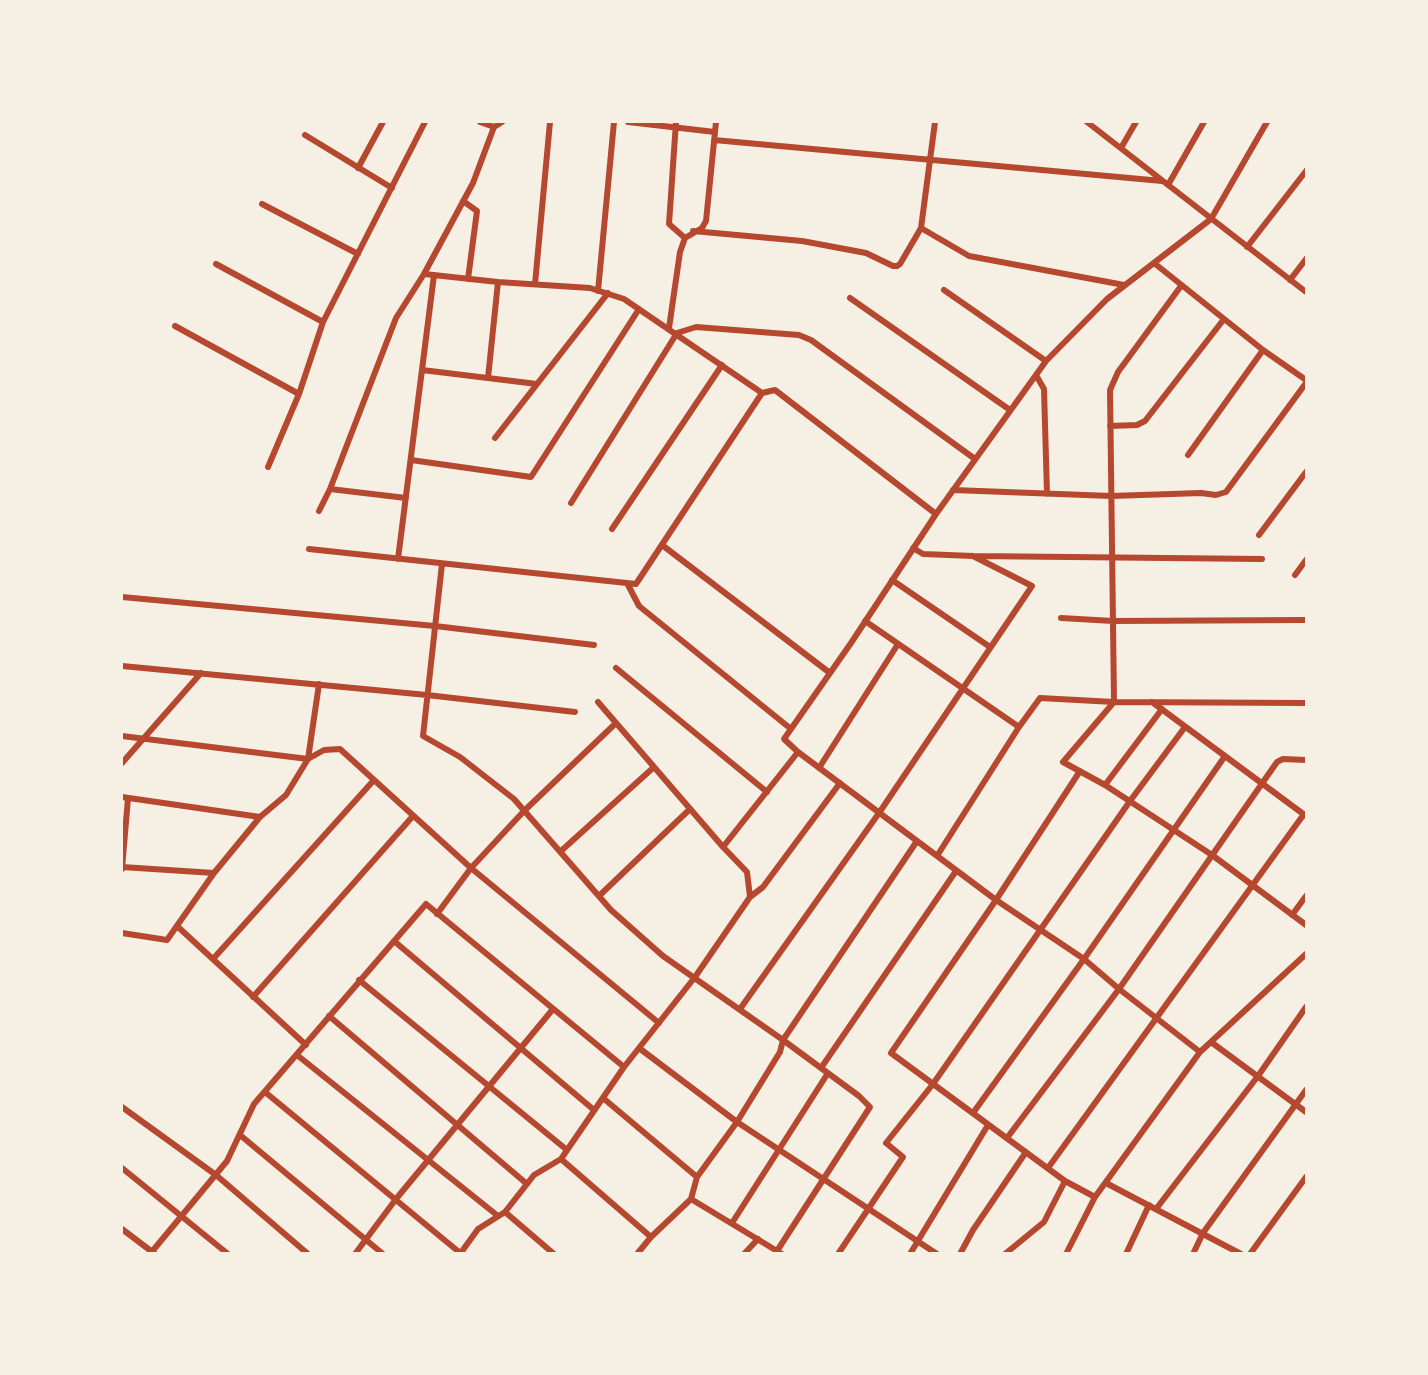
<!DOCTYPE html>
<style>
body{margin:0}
#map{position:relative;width:1428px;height:1375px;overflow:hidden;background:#f6efe4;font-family:"Playfair Display",serif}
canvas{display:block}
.frame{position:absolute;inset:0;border:123px solid #f6efe4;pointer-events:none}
</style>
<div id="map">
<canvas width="1428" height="1375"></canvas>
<div class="frame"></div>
</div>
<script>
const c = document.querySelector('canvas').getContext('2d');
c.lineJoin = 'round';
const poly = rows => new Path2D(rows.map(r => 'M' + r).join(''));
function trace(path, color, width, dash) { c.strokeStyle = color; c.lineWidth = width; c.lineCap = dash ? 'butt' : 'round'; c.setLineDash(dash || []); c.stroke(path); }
trace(poly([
 [628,122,715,132],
 [676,122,669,224,685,238],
 [1087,122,1306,292],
 [494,127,502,122],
 [305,135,392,188],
 [714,140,1162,181],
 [1121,148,1136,122],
 [358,168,383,122],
 [1168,185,1204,122],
 [463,201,477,211,468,279],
 [262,204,358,254],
 [921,228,969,256,1124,285],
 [693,231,802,241,866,253,893,266,897,266,900,264,921,228,935,122],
 [1247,247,1306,171],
 [1154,263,1263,350,1306,380],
 [216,264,323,322],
 [424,274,498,282,590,288,624,299,762,393,775,390,936,514],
 [1290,280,1306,259],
 [535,284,550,122],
 [1181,286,1118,372,1110,390,1114,702,1063,762,1105,785,1212,855,1306,925],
 [944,290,1046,361],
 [598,291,614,122],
 [850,298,1010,410],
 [175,326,299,394],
 [669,328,680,252,685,238,702,228,706,221,716,122],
 [422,370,537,384],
 [1036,375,1044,389,1047,494],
 [488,378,498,282],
 [1110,426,1137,425,1145,421,1224,319],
 [495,438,608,293],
 [1188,455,1263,350],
 [411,460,531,477,639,309],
 [268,467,299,394,323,322,425,122],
 [330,489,406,498],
 [953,490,1111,496,1201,493,1216,495,1226,492,1306,383],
 [571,503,677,333,696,327,799,335,811,340,975,459],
 [319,511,330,489,396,318,424,274,473,183,494,127,480,122],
 [612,529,722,365],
 [1259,535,1306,472],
 [662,545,830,673],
 [913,548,923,554,973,556,1262,559],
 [309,549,636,584,762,393],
 [398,559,434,275],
 [442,564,423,736,460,757,514,799,611,910,663,956,783,1040,859,1096,870,1107,777,1251],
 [1295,575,1306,560],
 [892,580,990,647],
 [627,583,639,606,791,729],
 [122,597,435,626,594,645],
 [1061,618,1113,621,1306,620],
 [865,621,1019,727],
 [122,666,427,695,575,712],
 [616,668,767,792],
 [1152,702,1306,816],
 [122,736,308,759,319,684],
 [798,752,784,739,851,643,936,514,1046,361,1107,299,1211,219,1267,122],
 [122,763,201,673],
 [819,768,898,644],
 [1105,785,1162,709],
 [122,797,260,817],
 [723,847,798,752,996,900,1084,959,1119,989,1200,1052],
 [561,851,654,767],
 [937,856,1019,727,1040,698,1114,702,1306,703],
 [122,867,214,873],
 [122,869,128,798],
 [599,896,690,809],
 [750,897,763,887,840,783],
 [437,914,471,868,524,811,616,723],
 [1292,915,1306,896],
 [177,926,306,1045],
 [122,933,167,940,214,873,260,817,286,795,308,759,324,750,340,749,471,868,659,1023],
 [394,941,594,1110],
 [213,959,374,780],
 [359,980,567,1150],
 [253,997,413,816],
 [740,1009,879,813,1032,586,973,556],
 [329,1016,527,1184],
 [1211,1042,1306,1112],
 [639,1048,737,1122,937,1254],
 [297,1055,498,1216],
 [821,1068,956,871],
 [265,1092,459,1252],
 [603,1098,697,1177],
 [122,1107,216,1175,308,1254],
 [973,1113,1084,959,1225,756],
 [240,1135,383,1254],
 [1007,1138,1119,989,1277,762,1283,759,1306,760],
 [561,1159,651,1237],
 [122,1168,228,1254],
 [1048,1168,1304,814],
 [1106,1183,1241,1254],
 [1095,1197,1200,1052,1306,954],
 [691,1199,782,1254],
 [1156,1209,1258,1076,1306,1007],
 [505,1212,554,1254],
 [732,1223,828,1073],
 [122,1229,155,1254],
 [150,1254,227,1161,254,1104,426,904,624,1067],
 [355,1254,396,1199,553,1009],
 [460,1254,478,1229,505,1212,534,1175,561,1159,624,1067,695,977,750,897,747,872,723,847,598,702],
 [637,1254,651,1237,691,1199,697,1177,737,1122,780,1052,783,1040,917,841],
 [744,1254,758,1239],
 [838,1254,903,1157,886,1143,933,1084,1130,801,1185,727],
 [910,1254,988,1125],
 [960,1254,973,1230,1026,1152],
 [1005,1254,1044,1222,1065,1181],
 [1066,1254,1095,1197,1065,1181,891,1053,996,900,1080,771],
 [1126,1254,1149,1205],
 [1193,1254,1203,1233,1306,1090],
 [1250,1254,1306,1177]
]), '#b5482f', 6);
</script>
